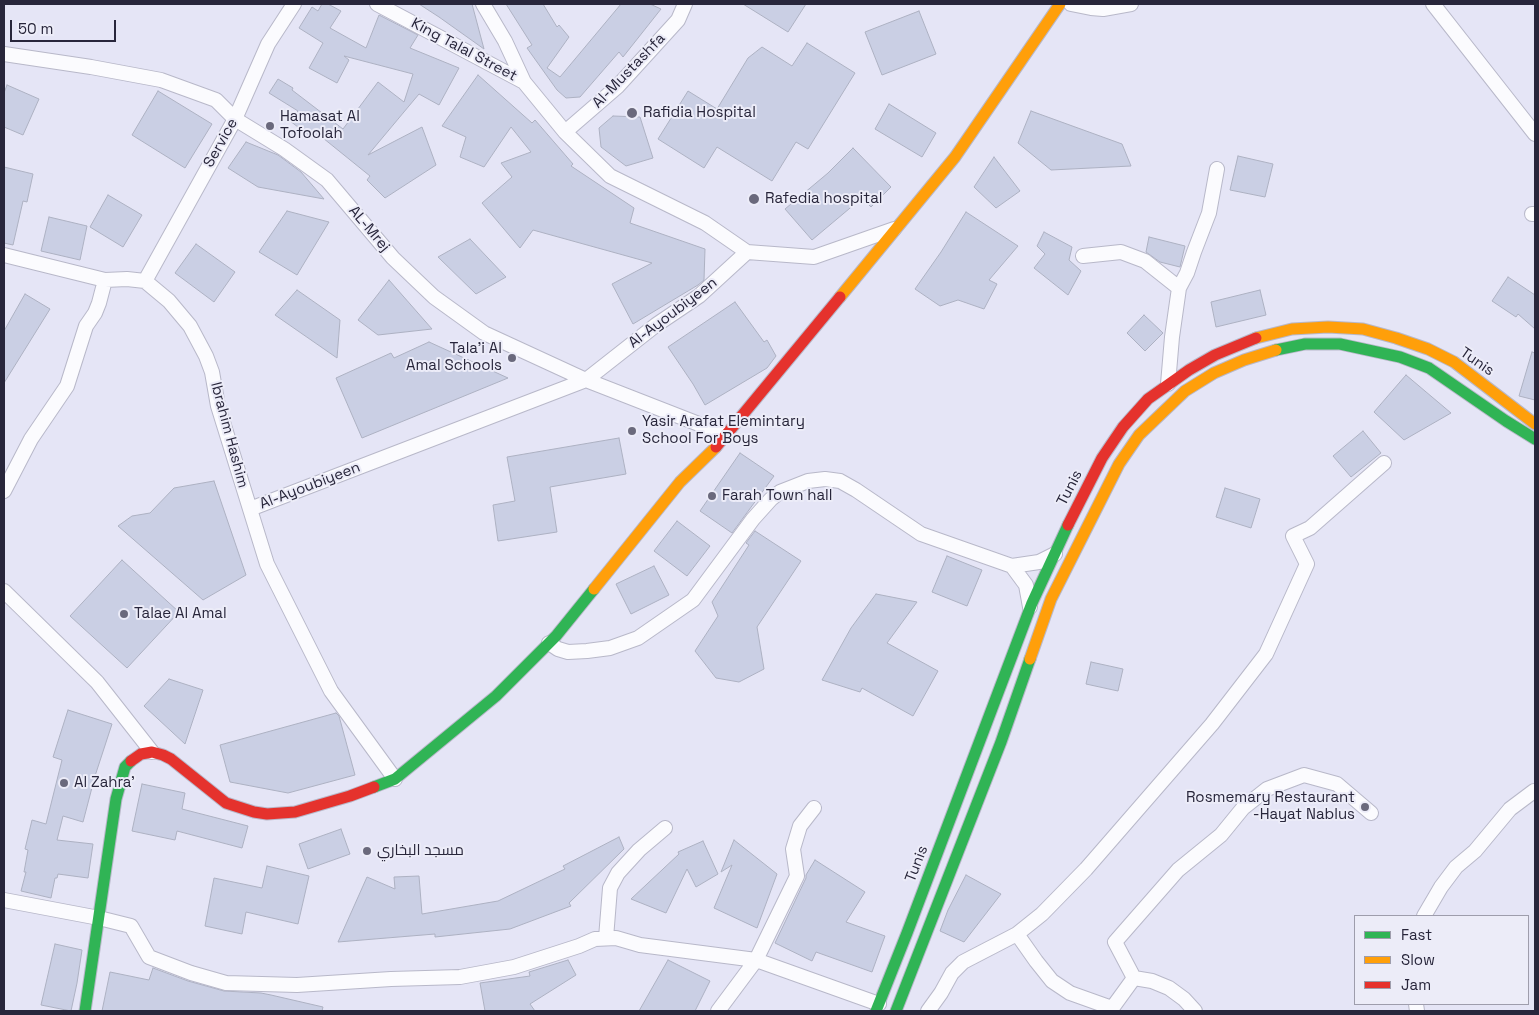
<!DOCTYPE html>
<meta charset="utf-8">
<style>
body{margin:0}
#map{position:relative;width:1539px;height:1015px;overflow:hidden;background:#e5e5f6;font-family:"Space Grotesk",sans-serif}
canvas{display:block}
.frame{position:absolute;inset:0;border:5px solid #28263b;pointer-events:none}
.legend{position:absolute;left:1354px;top:915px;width:175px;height:90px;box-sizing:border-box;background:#ececf8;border:1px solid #9e9dac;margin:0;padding:6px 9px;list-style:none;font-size:15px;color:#28263b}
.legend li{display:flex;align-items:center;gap:10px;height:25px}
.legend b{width:25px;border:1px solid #9e9dac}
.scale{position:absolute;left:10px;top:20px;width:106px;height:22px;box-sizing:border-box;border:2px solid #28263b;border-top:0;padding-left:6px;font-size:15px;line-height:18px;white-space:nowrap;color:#28263b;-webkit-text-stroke:4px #ececf8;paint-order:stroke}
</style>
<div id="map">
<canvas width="1539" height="1015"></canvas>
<div class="frame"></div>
<ul class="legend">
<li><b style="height:6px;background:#30b455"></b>Fast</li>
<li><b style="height:6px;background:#ff9f0a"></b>Slow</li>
<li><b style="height:6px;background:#e5322d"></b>Jam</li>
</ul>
<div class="scale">50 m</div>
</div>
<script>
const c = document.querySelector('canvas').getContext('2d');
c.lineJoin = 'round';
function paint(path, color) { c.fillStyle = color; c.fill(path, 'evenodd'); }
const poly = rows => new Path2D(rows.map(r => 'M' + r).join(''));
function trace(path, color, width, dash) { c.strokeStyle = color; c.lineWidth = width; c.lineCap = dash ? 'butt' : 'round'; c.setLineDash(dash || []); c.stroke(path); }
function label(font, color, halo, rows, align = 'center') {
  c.font = font + ' "Space Grotesk",Cairo,sans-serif'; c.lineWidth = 4; c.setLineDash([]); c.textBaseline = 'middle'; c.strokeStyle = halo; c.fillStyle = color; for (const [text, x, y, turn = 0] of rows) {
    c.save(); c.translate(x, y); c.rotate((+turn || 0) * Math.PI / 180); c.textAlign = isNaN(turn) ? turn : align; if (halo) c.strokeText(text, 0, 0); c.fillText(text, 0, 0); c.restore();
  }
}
const building = poly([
 [322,4,328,4,341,11,330,28,366,48,379,15,418,35,410,48,459,68,439,105,419,94,368,155,422,127,436,165,385,198,367,180,370,176,318,134,314,139,290,121,298,111,269,93,278,79,293,88,292,90,343,129,378,82,404,102,413,74,344,56,349,60,337,83,309,68,323,43,299,28,312,7,318,11,322,4],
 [419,4,472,4,484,49,439,17,419,4],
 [506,4,543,4,557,27,559,25,569,37,547,68,560,77,621,4,650,4,661,9,623,57,619,52,580,97,566,98,557,90,527,48,532,45,506,4],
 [743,4,806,4,788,32,743,4],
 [919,11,936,54,882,75,865,32,919,11],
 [807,43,855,73,808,149,796,142,772,181,717,147,704,168,658,139,688,91,717,109,748,58,762,47,792,66,807,43],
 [478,75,532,123,535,120,573,164,571,166,634,208,630,223,705,249,704,280,698,285,633,324,612,284,652,263,533,230,520,248,482,203,512,177,501,163,531,152,511,127,484,167,460,157,466,137,442,126,478,75],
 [7,85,39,99,23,135,4,127,4,93,7,85],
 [158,91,212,124,185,168,132,135,158,91],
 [889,104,936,133,922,157,875,129,889,104],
 [1031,111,1122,144,1131,166,1051,170,1018,143,1031,111],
 [613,116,640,117,653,158,626,166,601,147,599,128,613,116],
 [246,142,278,155,301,172,324,199,258,187,228,168,246,142],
 [853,148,891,187,871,207,862,198,812,240,785,209,828,173,853,148],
 [1238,156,1273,164,1265,197,1230,190,1238,156],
 [994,157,1020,191,996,208,974,187,994,157],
 [4,167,33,174,27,202,23,201,13,245,4,243,4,167],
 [108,195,142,215,123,247,90,227,108,195],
 [287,211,329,222,297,275,259,252,287,211],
 [966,212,1018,246,989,280,997,284,984,309,958,300,940,306,915,289,941,252,966,212],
 [49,217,87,226,80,260,41,251,49,217],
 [1044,232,1072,247,1069,260,1081,271,1068,295,1034,268,1045,254,1037,246,1044,232],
 [1149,237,1185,246,1180,267,1160,262,1146,252,1149,237],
 [470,239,506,277,476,294,438,257,470,239],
 [196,244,235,272,214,302,175,273,196,244],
 [1508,277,1535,295,1535,329,1518,314,1516,317,1492,301,1508,277],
 [389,280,432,329,378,335,358,320,389,280],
 [297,290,340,320,337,358,275,315,297,290],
 [1260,290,1266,315,1216,327,1211,302,1260,290],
 [25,294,50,309,4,383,4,331,25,294],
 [735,302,764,342,767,340,776,356,767,368,705,405,693,384,668,347,735,302],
 [1144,315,1163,333,1145,351,1127,333,1144,315],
 [429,342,508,378,362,438,336,378,391,353,394,358,429,342],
 [1532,352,1535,353,1535,400,1519,396,1532,352],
 [1406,375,1451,413,1404,440,1374,412,1406,375],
 [1363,431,1381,453,1351,477,1333,456,1363,431],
 [619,438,626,474,550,487,557,532,498,541,493,505,515,501,507,457,619,438],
 [740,453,774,476,732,533,700,511,740,453],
 [214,481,246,575,203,600,118,526,132,516,150,513,174,488,214,481],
 [1225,488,1260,499,1251,528,1216,517,1225,488],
 [677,521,710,546,687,576,654,551,677,521],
 [755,531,801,561,757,627,764,669,739,682,716,678,695,651,718,616,712,602,749,545,746,543,755,531],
 [947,556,982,570,967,606,932,592,947,556],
 [122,560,179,612,127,668,70,616,122,560],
 [654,566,669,595,631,614,616,584,654,566],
 [876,594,917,602,887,643,938,671,913,716,862,688,860,692,822,680,851,628,876,594],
 [1091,662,1123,669,1118,691,1086,684,1091,662],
 [169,679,203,690,185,744,144,706,169,679],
 [68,710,112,724,95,776,83,822,63,816,57,840,93,844,88,878,58,874,57,878,55,878,51,898,21,891,26,872,24,872,28,850,25,849,32,820,46,824,62,760,53,757,68,710],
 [336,713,339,716,355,775,288,793,230,782,220,745,336,713],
 [142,784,185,793,182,809,248,826,242,848,177,831,175,840,132,831,142,784],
 [341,829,350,854,308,869,299,844,341,829],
 [619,837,624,849,569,903,571,906,510,929,435,937,435,934,338,942,367,877,395,889,394,877,419,876,422,914,498,901,565,869,563,866,619,837],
 [734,840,777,874,757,928,714,908,732,865,721,872,734,840],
 [703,841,718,874,696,887,687,869,666,913,631,899,679,854,678,852,703,841],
 [815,860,865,892,846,922,885,936,872,972,816,952,812,961,775,943,806,878,806,875,815,860],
 [267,866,309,876,298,924,246,912,242,934,205,926,214,878,262,888,267,866],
 [966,875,1001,894,964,942,940,931,948,910,966,875],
 [55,944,82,950,77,983,71,1011,41,1005,55,944],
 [568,960,576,975,530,1004,535,1011,485,1011,480,983,530,976,529,972,568,960],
 [668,960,710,981,695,1011,639,1011,668,960],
 [153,968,188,981,224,991,261,993,271,995,323,1007,322,1011,102,1011,110,972,149,980,153,968]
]);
paint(building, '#cacfe4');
trace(building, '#adb1c2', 1);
const street = poly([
 [377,4,524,82],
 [483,4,505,41,524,82,565,132,610,176,705,223,747,252],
 [1071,4,1091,8,1103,9,1131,4],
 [1433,4,1535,134],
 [4,54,91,67,161,80,216,100,235,119,284,149,327,180,393,258,434,297,484,333,586,380,727,435],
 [565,132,617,87,678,20,685,4],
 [1532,214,1535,214],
 [747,252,814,257,894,229],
 [4,255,105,280,127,279,145,281,169,301,190,326,206,356,212,372,218,406,267,564,331,691,395,779],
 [1083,256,1121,252,1145,261,1179,288],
 [145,281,235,119,268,44,294,4],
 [1168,384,1172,337,1179,288,1187,273,1194,252,1209,213,1217,169],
 [4,491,31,439,67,386,86,326,95,313,99,303,105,280],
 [250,509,586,380,656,325,699,296,747,252],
 [1012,566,1026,585,1030,607],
 [4,591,97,682,152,752],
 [549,643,558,649,568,652,587,651,610,648,638,638,693,600,753,519,771,499,780,492,808,481,825,479,840,481,856,490,921,534,1012,566,1039,562,1055,554],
 [4,900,99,918,131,926,149,957,191,973,226,983,297,985,391,979,460,977,514,967,579,946,595,939,616,938,640,945,756,960,879,1004],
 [1424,916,1441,887,1456,867,1475,851,1510,809,1534,791],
 [1017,934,1036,961,1052,981,1070,993,1112,1008],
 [606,938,610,888,618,873,639,850,665,828],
 [1416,1004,1417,1011],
 [718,1011,756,960,797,876,793,849,800,826,814,808],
 [928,1011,941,993,952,973,963,962,1017,934,1042,914,1086,869,1212,724,1266,654,1307,564,1293,536,1310,528,1384,463],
 [1110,1011,1134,978],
 [1195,1011,1184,999,1169,988,1152,981,1134,978,1115,942,1178,870,1221,835,1243,808,1267,789,1304,775,1337,784,1371,813]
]);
const fast = poly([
 [1276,350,1305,344,1340,344,1400,357,1429,368,1506,421,1535,439],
 [374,787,395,779,496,696,556,636,594,589],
 [85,1011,116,799,125,767,131,761],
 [876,1011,907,933,1032,603,1068,525],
 [896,1011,1001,742,1030,659]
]);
const slow = poly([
 [840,297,955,157,1060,4],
 [1256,338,1292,329,1328,327,1363,329,1396,338,1428,349,1454,362,1535,424],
 [594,589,680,482,716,447],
 [1030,659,1051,599,1119,464,1139,435,1185,391,1214,373,1244,360,1276,350]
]);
const jam = poly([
 [716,447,840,297],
 [1068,525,1102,458,1123,427,1148,399,1189,370,1215,355,1256,338],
 [131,761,141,754,152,752,163,755,171,759,226,803,254,812,267,814,295,812,350,796,374,787]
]);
trace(street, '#b8b8c9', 16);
trace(fast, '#b8b8c9', 13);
trace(slow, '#b8b8c9', 13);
trace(jam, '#b8b8c9', 13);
trace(street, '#fbfbfe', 14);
trace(fast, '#30b455', 11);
trace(slow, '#ff9f0a', 11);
trace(jam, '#e5322d', 11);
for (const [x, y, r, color] of [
 [632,113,6,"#6a697c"],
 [270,126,5,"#6a697c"],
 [754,199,6,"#6a697c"],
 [512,358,5,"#6a697c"],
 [632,431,5,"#6a697c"],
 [712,496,5,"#6a697c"],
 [124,614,5,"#6a697c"],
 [64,783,5,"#6a697c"],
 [1365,807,5,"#6a697c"],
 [367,851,5,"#6a697c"]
]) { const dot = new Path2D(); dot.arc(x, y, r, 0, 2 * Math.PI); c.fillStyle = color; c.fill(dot); trace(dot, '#ececf8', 2); }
label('15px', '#28263b', '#ececf8', [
 ["King Talal Street",464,50,28],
 ["Al-Mustashfa",629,71,-46],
 ["Service",221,143,-61],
 ["AL-Mrej",369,229,50],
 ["Al-Ayoubiyeen",673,313,-37],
 ["Tunis",1477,362,35],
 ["Ibrahim Hashim",229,435,75],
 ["Al-Ayoubiyeen",310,486,-21],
 ["Tunis",1070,488,-63],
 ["Tunis",917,864,-69]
]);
label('15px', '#28263b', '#ececf8', [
 ["Rafidia Hospital",643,113],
 ["Hamasat Al",280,117],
 ["Tofoolah",280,134],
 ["Rafedia hospital",765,199],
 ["Tala'i Al",502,349,"right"],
 ["Amal Schools",502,366,"right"],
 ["Yasir Arafat Elemintary",642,422],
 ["School For Boys",642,439],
 ["Farah Town hall",722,496],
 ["Talae Al Amal",134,614],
 ["Al Zahra'",74,783],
 ["Rosmemary Restaurant",1355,798,"right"],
 ["-Hayat Nablus",1355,815,"right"],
 ["مسجد البخاري",377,851]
], 'left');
</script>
